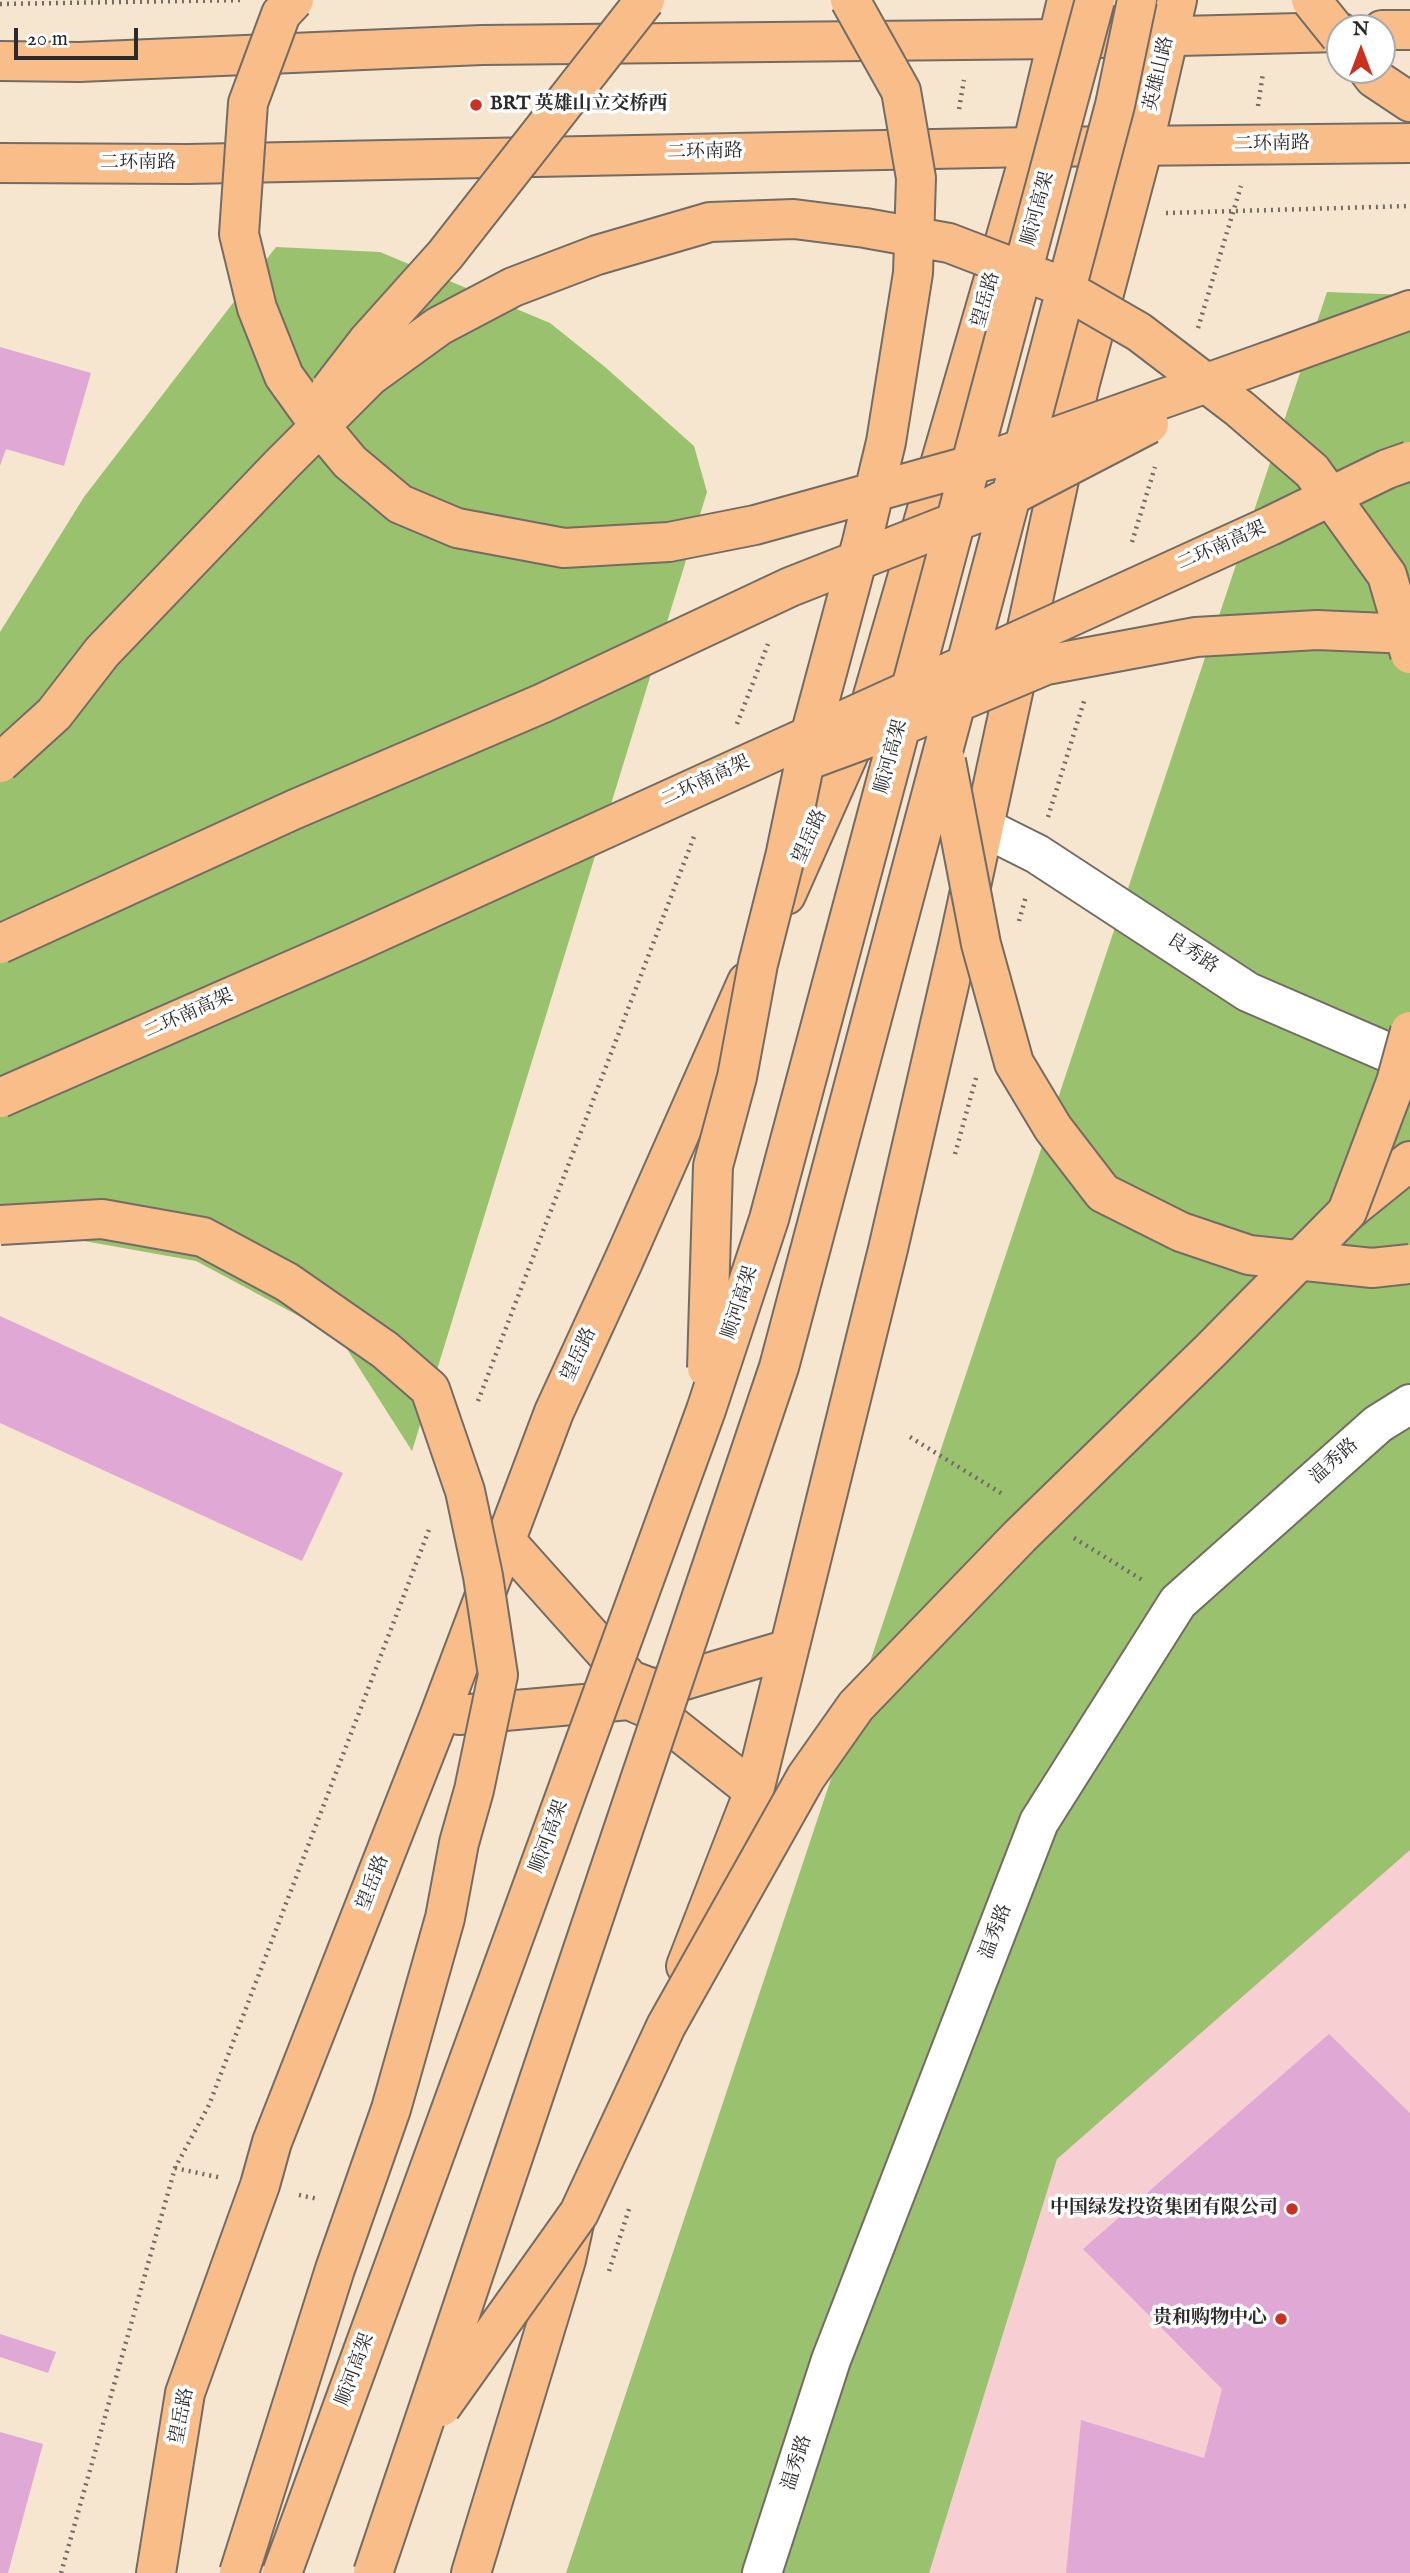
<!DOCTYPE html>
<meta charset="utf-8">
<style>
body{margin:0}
#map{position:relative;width:1410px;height:2573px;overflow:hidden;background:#f6e6d0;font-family:"IM FELL English",serif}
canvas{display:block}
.north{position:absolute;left:1326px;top:14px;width:70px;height:70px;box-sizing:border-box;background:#fff;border:2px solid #aaa;border-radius:50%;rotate:0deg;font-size:19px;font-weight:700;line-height:28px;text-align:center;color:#2b2b2b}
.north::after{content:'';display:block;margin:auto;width:24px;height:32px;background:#c8321e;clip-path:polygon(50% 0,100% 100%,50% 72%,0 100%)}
.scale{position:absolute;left:14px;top:28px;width:124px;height:32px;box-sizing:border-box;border:4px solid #2b2b2b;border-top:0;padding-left:9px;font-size:21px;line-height:24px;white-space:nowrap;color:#2b2b2b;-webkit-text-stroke:5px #fff;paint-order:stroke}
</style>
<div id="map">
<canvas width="1410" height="2573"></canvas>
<div class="north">N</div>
<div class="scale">20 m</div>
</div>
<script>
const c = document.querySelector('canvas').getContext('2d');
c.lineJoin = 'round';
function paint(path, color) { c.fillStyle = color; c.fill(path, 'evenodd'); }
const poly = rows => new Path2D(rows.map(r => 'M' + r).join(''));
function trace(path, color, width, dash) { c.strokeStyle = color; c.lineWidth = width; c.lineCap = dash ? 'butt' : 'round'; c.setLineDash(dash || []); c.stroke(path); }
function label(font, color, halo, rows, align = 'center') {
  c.font = font + ' "IM FELL English","Noto Serif SC",serif'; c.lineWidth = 7; c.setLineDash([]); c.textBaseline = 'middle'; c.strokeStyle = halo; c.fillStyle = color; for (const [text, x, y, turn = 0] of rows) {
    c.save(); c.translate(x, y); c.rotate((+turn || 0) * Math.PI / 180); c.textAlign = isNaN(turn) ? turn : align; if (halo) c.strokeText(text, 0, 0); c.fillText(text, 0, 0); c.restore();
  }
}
paint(poly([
 [1410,1343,1410,2573,623,2573]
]), '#f7cfd3');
paint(poly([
 [276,247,380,252,550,323,605,367,694,446,707,492,412,1451,340,1338,196,1261,0,1226,0,632,84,497],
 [1327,292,1410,295,1410,1850,1057,2159,929,2573,566,2573]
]), '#99c16e');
paint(poly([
 [0,347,91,373,64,466,6,449,0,466],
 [0,1316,343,1473,302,1561,0,1423],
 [1329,2034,1410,2113,1410,2573,1066,2573,1081,2420,1204,2458,1222,2389,1083,2249],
 [0,2334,56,2352,48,2373,0,2357],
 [0,2432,43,2444,8,2573,0,2573]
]), '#e0a9d5');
const tertiary = poly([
 [983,827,1037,854,1248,992,1410,1062],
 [762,2573,831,2360,1039,1822,1178,1602,1378,1424,1410,1404]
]);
const primary = poly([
 [786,895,870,706,1032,147,1067,0],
 [504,1539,630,1680,654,1689,789,1649],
 [459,1715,629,1700,652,1710,754,1791],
 [686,1966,754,1791,888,1249,958,946,1080,383,1143,147,1177,0],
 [156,2573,185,2393,260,2185,272,2142,439,1717,554,1412,623,1262,747,982],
 [471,2573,566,2260,575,2219]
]);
const trunk = poly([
 [1382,30,1410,30],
 [0,61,79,62,482,45,1059,39,1340,32],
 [1368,70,1374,78,1410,102],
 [0,163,188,164,1032,147,1410,143],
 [1269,361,1410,310],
 [1347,1212,1410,1161]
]);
trace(tertiary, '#726c65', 42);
trace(primary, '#726c65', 42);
trace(trunk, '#726c65', 42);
trace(poly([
 [0,4,244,0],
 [1258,106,1263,73],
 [959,109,964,80],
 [1166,213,1410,206],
 [1198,328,1241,186],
 [1132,542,1155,467],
 [737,724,768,644],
 [1048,817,1085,698],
 [1019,921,1026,896],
 [955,1154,976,1078],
 [478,1401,695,834],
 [910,1437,1004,1495],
 [1074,1538,1144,1581],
 [175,2168,222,2178],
 [299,2195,318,2199],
 [609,2271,630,2206],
 [61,2573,175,2168,209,2105,430,1527]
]), '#726c65', 4.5, [2, 5]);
trace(tertiary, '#fff', 38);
trace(primary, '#f8bd89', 38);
trace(trunk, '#f8bd89', 38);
const trunkBridge = poly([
 [294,0,281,14,248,103,239,234,257,308,284,376,320,426,350,462,400,504,457,528,564,548,669,542,755,525,993,459,1269,361],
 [1311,0,1340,36],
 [330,390,367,342,445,255,645,0],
 [814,758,906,724,1046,665,1196,637,1317,630,1410,634],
 [946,761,981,944,1014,1063,1053,1128,1103,1193,1181,1232,1249,1255,1372,1268,1410,1264],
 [0,763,54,714,102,652,281,465,370,376,439,326,513,287,597,255,710,222,794,219,865,228,949,243,1056,284,1139,332,1240,409,1312,471,1387,575,1410,654],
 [0,944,293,810,543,703,790,587,978,513,1149,424],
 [0,1098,352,944,1270,526,1387,469,1410,461],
 [0,1225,102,1219,203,1237,287,1282,385,1350,430,1389,465,1491,483,1576,498,1675,474,1790,459,1843,445,1918,391,2109,335,2269,239,2573],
 [707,1368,713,1166,737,1077,758,964,785,857,811,732,862,542,886,442,913,273,916,178,901,91,850,0],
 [441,2407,579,2213,666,2026,806,1777,856,1706,1020,1536,1211,1350,1347,1212,1396,1082,1410,1031],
 [282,2573,706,1410,769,1219,1095,0],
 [373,2573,779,1367,1115,105,1137,0]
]);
trace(trunkBridge, '#726c65', 42, []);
trace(trunkBridge, '#f8bd89', 38);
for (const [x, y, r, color] of [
 [476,105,7,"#c8321e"],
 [1292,2209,7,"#c8321e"],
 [1281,2319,7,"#c8321e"]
]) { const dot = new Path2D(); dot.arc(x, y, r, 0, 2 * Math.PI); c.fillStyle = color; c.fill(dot); trace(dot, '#fff', 2.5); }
label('19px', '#2b2b2b', '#fff', [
 ["英雄山路",1160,74,-77],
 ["二环南路",1272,145,-1],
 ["二环南路",705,153,-1],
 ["二环南路",138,164],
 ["顺河高架",1039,209,-75],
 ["望岳路",987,300,-74],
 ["二环南高架",1222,547,-24],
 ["顺河高架",892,757,-75],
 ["二环南高架",706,782,-25],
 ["望岳路",811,837,-66],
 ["良秀路",1192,954,33],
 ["二环南高架",189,1015,-24],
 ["顺河高架",741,1303,-72],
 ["望岳路",580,1355,-65],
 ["温秀路",1335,1462,-42],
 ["顺河高架",550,1837,-70],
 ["望岳路",374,1883,-69],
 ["温秀路",997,1932,-69],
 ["顺河高架",356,2370,-70],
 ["望岳路",183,2416,-79],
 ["温秀路",798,2463,-72]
]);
label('bold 19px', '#2b2b2b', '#fff', [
 ["BRT 英雄山立交桥西",490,105,"left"],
 ["中国绿发投资集团有限公司",1278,2209],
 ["贵和购物中心",1267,2319]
], 'right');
</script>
